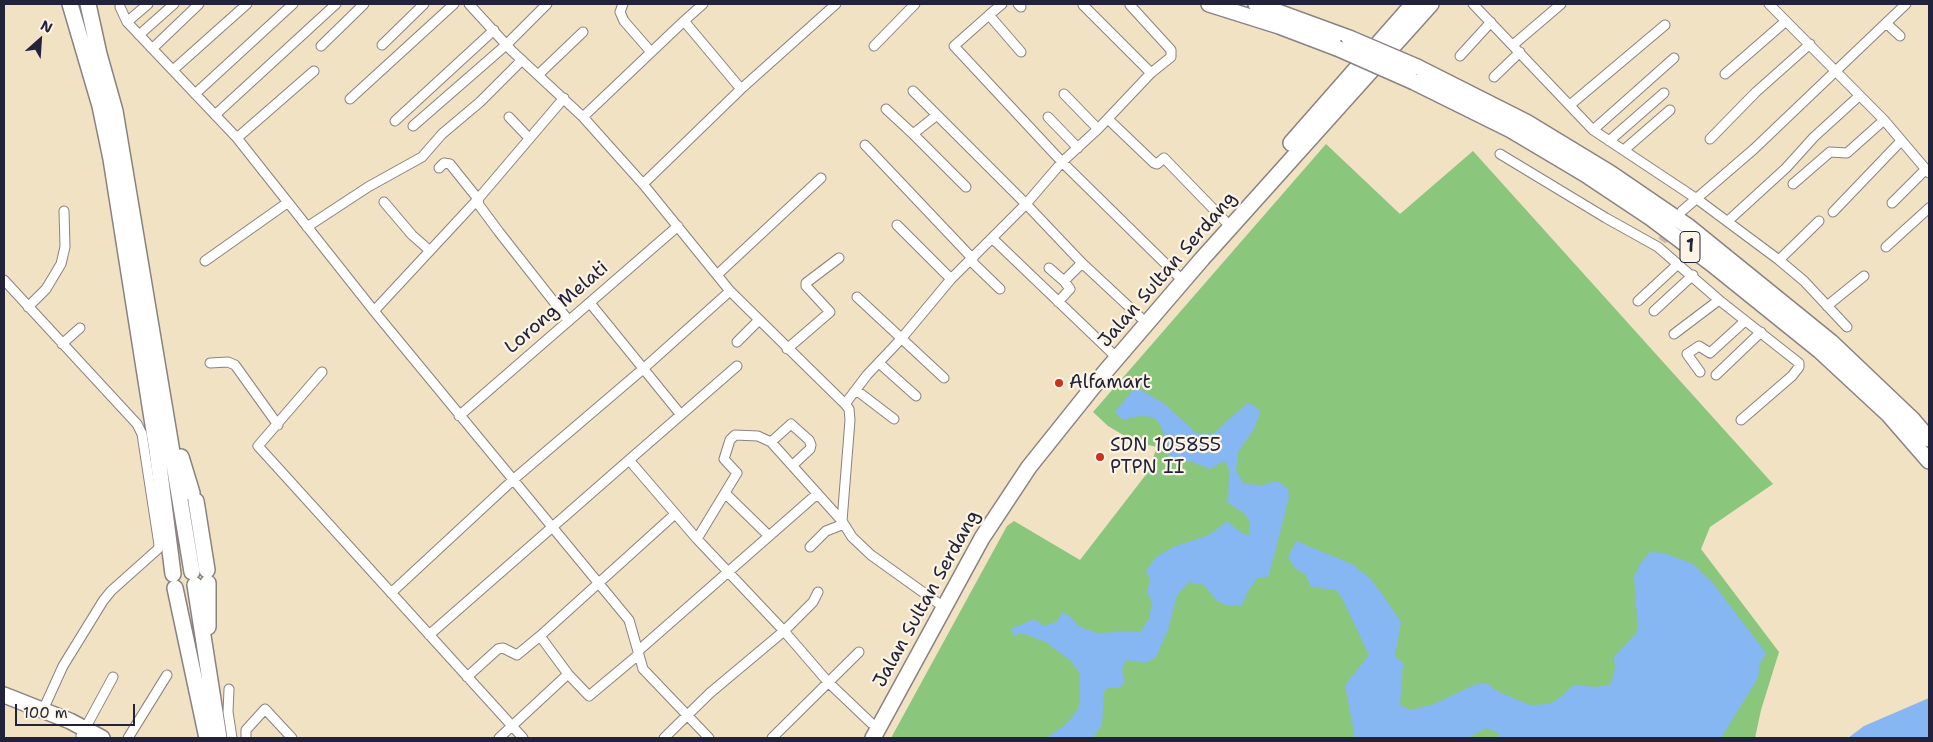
<!DOCTYPE html>
<style>
body{margin:0}
#map{position:relative;width:1933px;height:742px;overflow:hidden;background:#f1e2c4;font-family:"Shantell Sans",sans-serif}
canvas{display:block}
.frame{position:absolute;inset:0;border:5px solid #22223b;pointer-events:none}
.north{position:absolute;left:15px;top:15px;width:50px;height:50px;-webkit-text-stroke:4px #fcf5e5;paint-order:stroke;rotate:26deg;font-size:14px;font-weight:700;line-height:20px;text-align:center;color:#22223b}
.north::after{content:'';display:block;margin:auto;width:18px;height:22px;background:#22223b;clip-path:polygon(50% 0,100% 100%,50% 72%,0 100%)}
.scale{position:absolute;left:15px;top:704px;width:120px;height:22px;box-sizing:border-box;border:2px solid #22223b;border-top:0;padding-left:6px;font-size:15px;line-height:18px;white-space:nowrap;color:#22223b;-webkit-text-stroke:4px #fcf5e5;paint-order:stroke}
</style>
<div id="map">
<canvas width="1933" height="742"></canvas>
<div class="frame"></div>
<div class="north">N</div>
<div class="scale">100 m</div>
</div>
<script>
const c = document.querySelector('canvas').getContext('2d');
c.lineJoin = 'round';
function paint(path, color) { c.fillStyle = color; c.fill(path, 'evenodd'); }
const poly = rows => new Path2D(rows.map(r => 'M' + r).join(''));
function trace(path, color, width, dash) { c.strokeStyle = color; c.lineWidth = width; c.lineCap = dash ? 'butt' : 'round'; c.setLineDash(dash || []); c.stroke(path); }
function label(font, color, halo, rows, align = 'center') {
  c.font = font + ' "Shantell Sans",sans-serif'; c.lineWidth = 4.5; c.setLineDash([]); c.textBaseline = 'middle'; c.strokeStyle = halo; c.fillStyle = color; for (const [text, x, y, turn = 0] of rows) {
    c.save(); c.translate(x, y); c.rotate((+turn || 0) * Math.PI / 180); c.textAlign = isNaN(turn) ? turn : align; if (halo) c.strokeText(text, 0, 0); c.fillText(text, 0, 0); c.restore();
  }
}
paint(poly([
 [1326,144,1400,214,1473,151,1773,484,1710,527,1701,549,1779,652,1761,710,1755,738,891,738,1007,526,1014,521,1080,560,1148,472,1157,447,1135,442,1108,426,1093,412]
]), '#8ac67c');
paint(poly([
 [1139,389,1165,404,1195,432,1201,434,1214,433,1247,403,1255,406,1260,412,1254,429,1238,452,1236,470,1244,484,1263,485,1276,481,1288,488,1289,497,1274,556,1268,577,1258,578,1248,591,1242,605,1228,606,1217,601,1204,585,1189,582,1177,595,1168,630,1156,657,1146,663,1126,660,1122,670,1125,681,1120,688,1108,687,1104,692,1102,725,1093,737,1046,738,1064,726,1078,710,1080,698,1080,674,1072,662,1046,642,1022,633,1014,636,1011,629,1034,619,1044,626,1058,621,1062,612,1068,615,1080,627,1098,633,1141,631,1149,619,1152,603,1147,592,1150,580,1146,571,1156,557,1173,547,1209,535,1227,521,1243,534,1249,535,1250,522,1244,513,1228,503,1229,469,1225,461,1210,469,1190,461,1179,463,1169,458,1168,446,1160,424,1153,417,1139,416,1123,420,1115,412,1132,391],
 [1296,541,1352,564,1371,579,1382,594,1401,622,1395,656,1403,663,1400,705,1411,710,1434,704,1476,684,1488,684,1497,691,1530,705,1550,704,1562,696,1573,685,1596,687,1611,684,1615,668,1614,657,1638,631,1634,577,1640,564,1650,552,1664,553,1693,564,1712,582,1766,653,1760,664,1758,678,1721,738,1498,738,1499,733,1486,728,1468,738,1355,738,1345,685,1369,655,1342,598,1336,590,1311,587,1306,575,1295,568,1288,557],
 [1929,698,1928,738,1848,738,1864,726]
]), '#86b7f2');
trace(poly([
 [1662,241,1671,228]
]), '#c8bca9', 9, [9, 4.5]);
const street = poly([
 [469,4,512,51,583,117,643,184,730,291,845,404,849,409,850,420,842,521,852,537,871,555,938,603],
 [623,4,620,12,624,21,651,52],
 [1018,4,1021,7],
 [1473,4,1593,130,1697,199,1779,260,1804,281,1847,327],
 [1769,4,1884,120,1929,173],
 [1083,5,1151,73],
 [120,7,127,22,237,138,374,311,629,620,643,669,709,738],
 [989,15,1002,4],
 [684,21,703,4],
 [127,22,148,4],
 [1886,23,1906,4],
 [139,35,174,4],
 [382,45,424,4],
 [1513,45,1561,4],
 [321,46,364,4],
 [874,46,915,4],
 [153,48,199,4],
 [1021,52,989,15,954,46,1062,162,1177,275],
 [1460,56,1491,22],
 [173,70,247,4],
 [1725,74,1786,21],
 [538,75,583,32],
 [1494,77,1520,52],
 [913,91,1026,204,1082,263,1140,317],
 [195,94,293,4],
 [1064,94,1098,129],
 [350,99,454,4],
 [1570,105,1665,25],
 [886,109,913,134,937,115],
 [215,115,336,4],
 [509,117,529,138],
 [583,117,684,21,741,89],
 [1048,117,1078,148],
 [1108,119,1154,163,1157,164,1164,158,1225,221],
 [395,121,494,30],
 [413,126,506,45,547,4],
 [1593,130,1674,58],
 [913,134,966,187],
 [237,138,314,71],
 [1710,139,1756,92,1810,44],
 [1609,141,1664,93],
 [865,145,973,259],
 [1624,150,1670,110],
 [1500,154,1606,218,1658,247,1719,300,1799,363,1799,367,1792,376,1741,420],
 [439,168,444,163,450,164,478,199,479,205,499,232,569,321],
 [643,184,741,89,836,4],
 [1793,184,1830,152,1847,153,1884,120],
 [384,202,412,235,429,250],
 [1892,203,1926,169],
 [1682,211,1754,149,1886,23,1900,36],
 [1833,212,1901,141],
 [1728,221,1786,168,1814,137,1859,96],
 [897,225,951,279],
 [307,227,368,187,422,157,442,134,480,102,522,60],
 [992,238,1112,353],
 [1886,247,1929,208],
 [1779,260,1819,221],
 [205,261,287,203],
 [971,261,1000,289],
 [1049,268,1064,281],
 [718,274,821,178],
 [4,280,137,424,142,434,159,545,158,549,111,591,103,601,63,666,43,710],
 [857,297,944,378],
 [1638,301,1678,264],
 [1058,302,1070,289,1064,281,1082,263],
 [590,303,681,415],
 [1827,306,1864,276],
 [28,307,46,289,61,264,65,247,64,211],
 [374,311,478,199,564,98],
 [1654,311,1693,275],
 [1674,334,1719,300],
 [737,342,759,320],
 [62,344,80,328],
 [787,349,830,312,806,286,806,283,839,258],
 [210,363,228,362,235,365,278,425],
 [879,363,916,396],
 [737,366,629,460,697,539,784,631,828,682,871,723],
 [322,372,258,446,523,738],
 [1700,372,1687,354,1699,346,1710,353,1745,321],
 [1716,375,1761,332],
 [856,390,894,419],
 [845,404,867,375,901,339,951,279,1026,204,1062,162,1098,129,1151,73,1171,57,1171,50,1130,5],
 [459,416,678,226],
 [771,442,791,424,809,440,811,445,810,449,793,465],
 [726,494,769,536],
 [697,539,737,473,724,459,730,440,735,435,758,436,771,442,842,521],
 [810,547,826,531,844,524],
 [391,593,514,479,643,369,730,291],
 [429,635,629,460],
 [540,636,675,514],
 [638,651,817,494],
 [467,677,498,649,503,648,517,655,540,636,568,674,589,696,638,655],
 [229,689,228,712,232,738],
 [81,736,113,677],
 [128,738,167,675],
 [246,738,246,730,265,709,292,738],
 [499,738,568,674],
 [664,738,710,693,784,631,813,602,818,592],
 [772,738,859,652]
]);
const highway = poly([
 [70,4,100,106,111,159,157,450,173,574],
 [88,4,99,54,115,111,192,572],
 [1209,4,1279,26,1337,48],
 [1256,4,1349,38],
 [1417,67,1526,122,1610,173,1689,227,1831,342,1913,420,1929,439],
 [1414,82,1511,130,1585,174,1651,218,1712,264,1820,351,1889,415,1929,461],
 [1291,143,1413,4],
 [181,457,192,493],
 [196,501,207,570],
 [208,583,208,627],
 [195,585,219,738],
 [175,588,207,738],
 [4,695,70,721,102,738],
 [873,738,982,538,1029,467,1105,372,1202,259,1431,4]
]);
trace(street, '#8a8280', 11);
trace(highway, '#8a8280', 18);
trace(street, '#fff', 9);
trace(highway, '#fff', 15);
const highwayBridge = poly([
 [1349,38,1417,67],
 [1337,48,1414,82]
]);
trace(highwayBridge, '#8a8280', 18, []);
trace(highwayBridge, '#fff', 15);
for (const [x, y, r, color] of [
 [1059,383,5,"#c8321e"],
 [1100,457,5,"#c8321e"]
]) { const dot = new Path2D(); dot.arc(x, y, r, 0, 2 * Math.PI); c.fillStyle = color; c.fill(dot); trace(dot, '#fcf5e5', 2); }
for (const [x, y, w] of [
 [1690,247,20]
]) { const box = new Path2D(); box.roundRect(x - w / 2, y - 15.5, w, 31, 4); c.fillStyle = '#fcf5e5'; c.fill(box); trace(box, '#22223b', 1); }
label('bold 18px', '#22223b', null, [
 ["1",1690,247]
]);
label('19px', '#22223b', '#fcf5e5', [
 ["Jalan Sultan Serdang",1168,270,-49],
 ["Lorong Melati",557,308,-41],
 ["Jalan Sultan Serdang",927,599,-61]
]);
label('19px', '#22223b', '#fcf5e5', [
 ["Alfamart",1069,383],
 ["SDN 105855",1110,446],
 ["PTPN II",1110,468]
], 'left');
</script>
